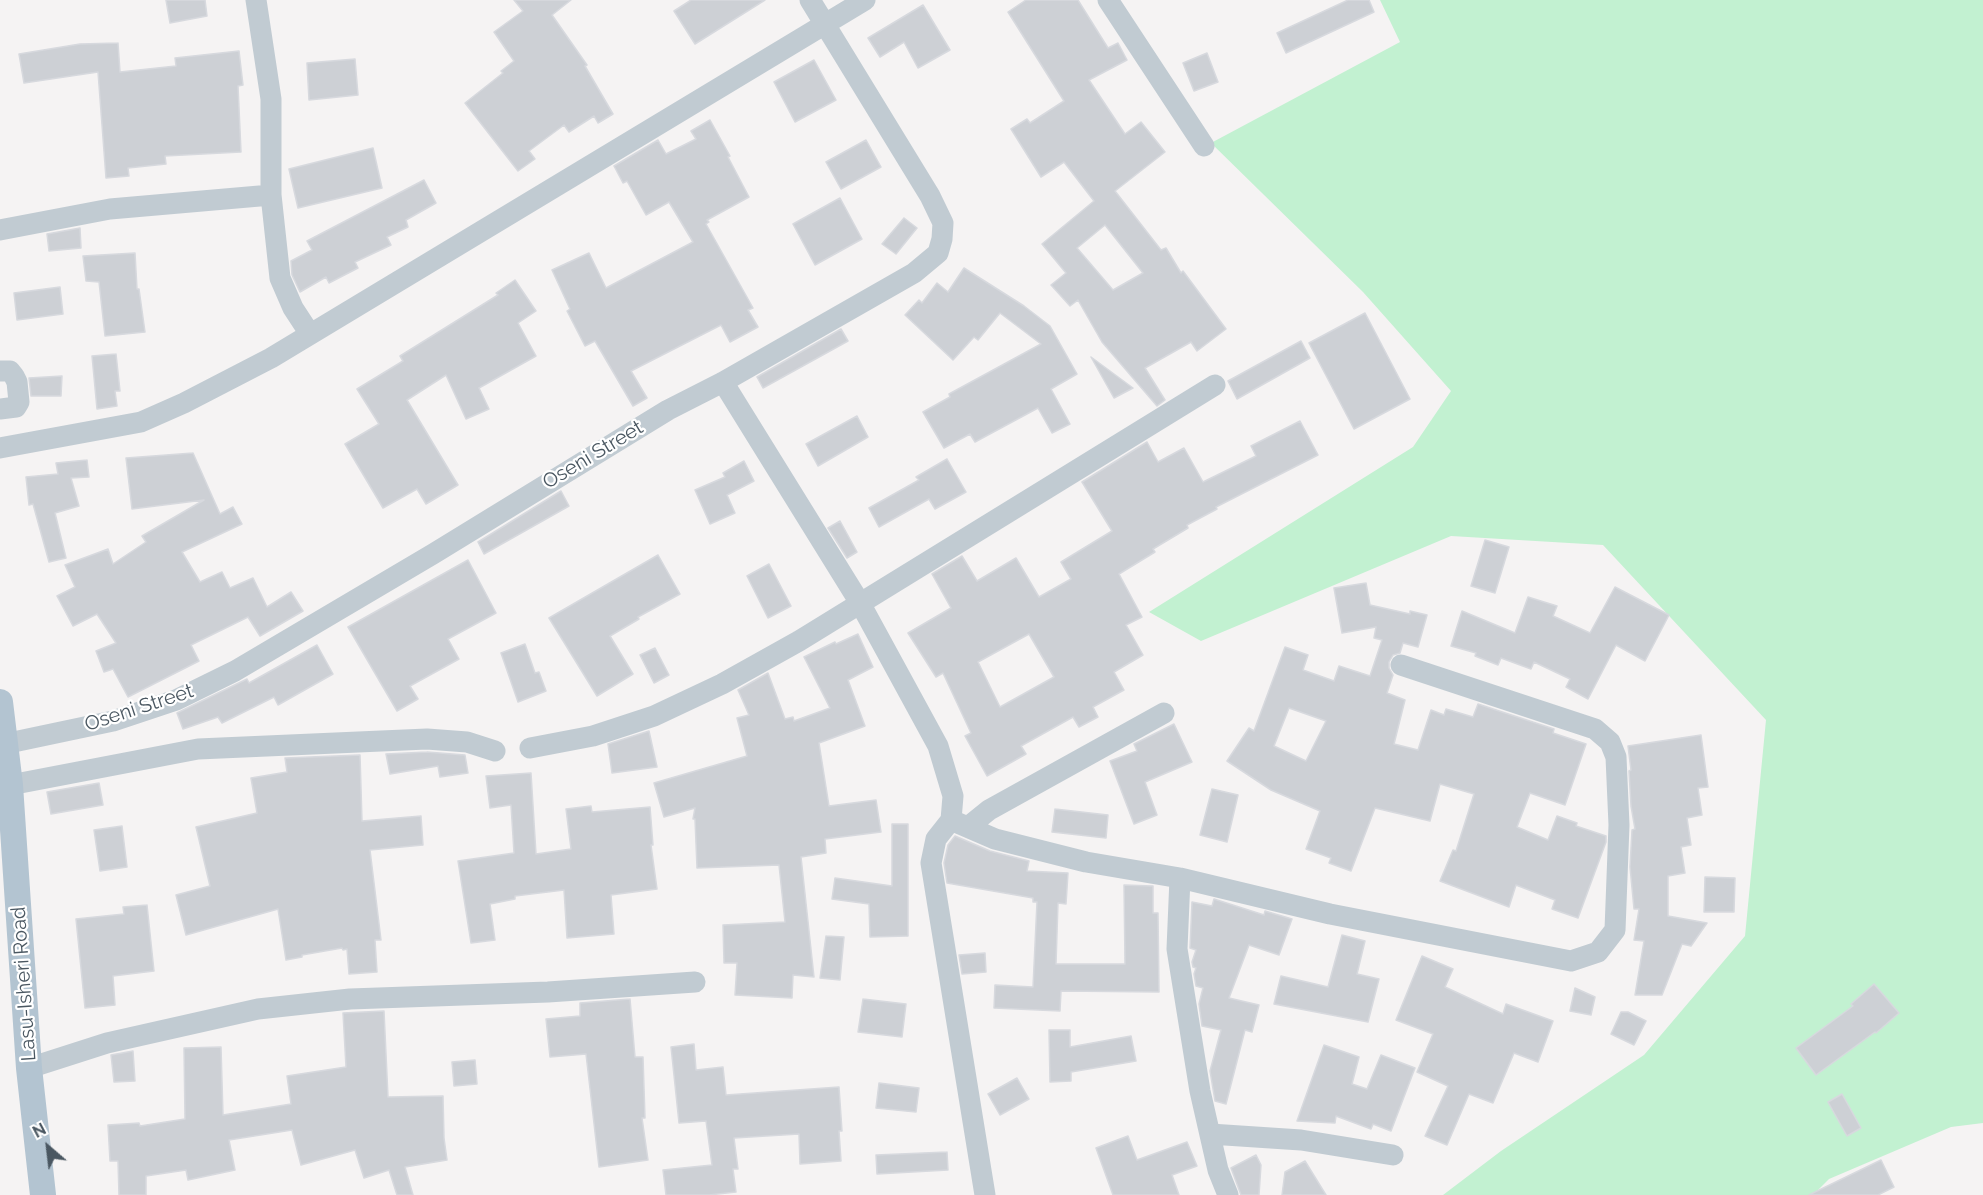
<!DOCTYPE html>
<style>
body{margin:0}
#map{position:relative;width:1983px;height:1195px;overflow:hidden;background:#f5f3f3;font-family:Raleway,sans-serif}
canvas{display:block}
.north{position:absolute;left:18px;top:1117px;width:60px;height:60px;-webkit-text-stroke:4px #fff;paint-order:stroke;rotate:332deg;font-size:16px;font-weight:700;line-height:24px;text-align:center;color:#4a5761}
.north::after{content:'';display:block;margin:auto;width:21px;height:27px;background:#4a5761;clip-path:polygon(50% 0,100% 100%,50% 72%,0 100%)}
</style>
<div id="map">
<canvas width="1983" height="1195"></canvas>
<div class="north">N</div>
</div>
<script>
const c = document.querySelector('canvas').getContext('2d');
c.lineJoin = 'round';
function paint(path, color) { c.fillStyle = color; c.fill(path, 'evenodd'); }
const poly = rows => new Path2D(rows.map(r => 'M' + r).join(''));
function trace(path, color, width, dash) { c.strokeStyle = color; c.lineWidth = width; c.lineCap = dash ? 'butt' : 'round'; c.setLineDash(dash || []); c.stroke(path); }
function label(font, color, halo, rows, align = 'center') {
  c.font = font + ' Raleway,sans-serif'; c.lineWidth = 4.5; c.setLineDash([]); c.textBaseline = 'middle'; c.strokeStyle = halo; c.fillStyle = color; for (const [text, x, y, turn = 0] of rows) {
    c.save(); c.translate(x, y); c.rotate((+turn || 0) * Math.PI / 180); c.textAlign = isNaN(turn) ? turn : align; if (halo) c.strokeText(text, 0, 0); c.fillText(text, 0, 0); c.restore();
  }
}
paint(poly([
 [1380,0,1983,0,1983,1123,1951,1127,1829,1179,1813,1195,1443,1195,1501,1151,1644,1055,1745,936,1766,720,1603,545,1451,536,1201,641,1149,612,1413,447,1451,391,1363,292,1211,143,1400,42]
]), '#c2f1d1');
const building = poly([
 [166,0,205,0,207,16,170,23,166,0],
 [514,0,571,0,552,15,587,65,585,66,613,114,598,123,594,116,569,132,564,125,529,151,535,159,518,171,465,103,503,73,501,71,514,61,494,32,523,11,514,0],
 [691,0,765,0,695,44,674,11,691,0],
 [1026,0,1078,0,1108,48,1118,43,1127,60,1089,80,1125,134,1141,122,1165,152,1115,191,1161,250,1166,248,1181,273,1183,271,1226,329,1197,351,1191,342,1145,368,1165,400,1157,406,1102,342,1078,300,1070,306,1051,285,1066,273,1042,244,1094,201,1064,162,1041,177,1011,129,1027,119,1030,123,1064,101,1008,12,1026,0],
 [1105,225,1143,273,1113,290,1077,248,1105,225],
 [1348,0,1369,0,1374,12,1286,53,1277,33,1348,0],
 [923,5,950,50,918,68,904,42,880,57,868,38,923,5],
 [118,43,120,72,176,66,175,58,239,51,243,85,238,86,241,152,165,156,166,164,128,168,129,176,106,178,98,72,24,83,19,54,80,44,118,43],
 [1207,53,1218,82,1194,91,1183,63,1207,53],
 [355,59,358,95,309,100,307,63,355,59],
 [814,60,836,100,795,122,774,82,814,60],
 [710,120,730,156,728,157,749,197,707,220,709,222,706,224,753,308,748,310,758,327,730,342,721,325,631,371,647,398,633,406,595,341,585,346,567,311,570,309,552,270,589,253,606,288,693,242,669,202,646,215,627,181,623,183,614,166,658,140,666,154,696,139,691,131,710,120],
 [866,140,881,167,841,189,826,162,866,140],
 [373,148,382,188,298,208,289,169,373,148],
 [424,180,436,203,406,220,408,227,387,237,391,245,355,262,358,268,329,283,326,277,300,292,292,275,291,261,312,250,307,241,424,180],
 [840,198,862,239,815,265,793,224,840,198],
 [904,218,917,228,896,254,882,244,904,218],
 [80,228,81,248,49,251,47,234,80,228],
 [135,253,137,289,139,289,145,332,105,336,99,282,86,281,83,256,135,253],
 [964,268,1024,306,1050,326,1077,374,1051,389,1070,424,1052,433,1038,408,975,442,970,434,944,448,923,412,950,397,949,394,1041,344,1000,313,978,340,974,337,953,360,905,315,919,300,922,303,937,283,948,292,964,268],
 [515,280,536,311,518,323,536,356,479,388,489,409,466,419,446,375,407,400,458,485,426,504,417,489,383,508,345,444,379,424,357,389,403,361,400,356,498,295,496,293,515,280],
 [60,287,63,314,17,320,14,293,60,287],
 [1365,313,1410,399,1354,429,1309,343,1365,313],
 [841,329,848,341,763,388,757,377,841,329],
 [1301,341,1310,358,1237,399,1228,381,1301,341],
 [116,354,120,391,115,391,117,406,97,409,92,356,116,354],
 [1091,357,1133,388,1114,398,1091,357],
 [62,376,61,396,31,396,29,378,62,376],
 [857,416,868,437,818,466,806,444,857,416],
 [1300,421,1318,455,1216,507,1217,509,1187,525,1188,528,1153,549,1155,552,1119,574,1142,617,1126,625,1143,655,1114,672,1124,690,1093,707,1098,717,1079,727,1073,717,1021,746,1026,754,987,776,965,736,971,733,943,673,936,677,908,633,951,608,932,574,962,556,977,581,1016,558,1039,597,1071,579,1061,562,1112,531,1082,482,1147,442,1158,462,1184,448,1203,482,1256,456,1251,446,1300,421],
 [1029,634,1054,677,1000,707,978,662,1029,634],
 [193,453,220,514,233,507,242,524,182,552,200,582,222,572,230,588,253,578,267,607,291,592,303,611,260,636,248,617,191,645,199,661,128,697,113,669,104,672,96,651,116,643,97,614,73,626,57,596,75,587,65,565,108,549,113,564,146,542,142,536,204,500,132,509,126,458,193,453],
 [947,459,966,492,935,509,929,499,879,527,869,508,919,480,916,477,947,459],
 [87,460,89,477,71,478,79,506,55,513,66,558,49,562,33,504,29,505,26,477,58,474,56,463,87,460],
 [744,461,754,481,727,495,735,513,710,524,695,490,725,477,723,473,744,461],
 [561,491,569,506,484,554,478,542,561,491],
 [840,521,857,552,847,558,828,528,840,521],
 [1485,540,1509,547,1495,593,1471,586,1485,540],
 [658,555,680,594,638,617,639,619,610,636,633,674,597,696,549,618,658,555],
 [468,560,496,613,448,639,459,659,410,686,418,699,397,711,348,627,468,560],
 [769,564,791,606,768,618,747,576,769,564],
 [1366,583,1370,605,1410,614,1410,611,1427,615,1418,647,1403,643,1400,653,1393,655,1389,662,1389,668,1393,675,1387,693,1405,700,1394,744,1418,750,1431,710,1444,715,1446,709,1473,717,1478,704,1554,729,1553,733,1586,744,1565,805,1530,793,1517,827,1548,840,1557,816,1577,823,1576,826,1606,836,1606,842,1578,918,1552,909,1555,900,1516,885,1509,907,1440,881,1453,850,1456,851,1474,794,1440,784,1430,821,1375,808,1351,871,1329,863,1331,858,1306,849,1320,811,1271,790,1227,761,1249,728,1254,731,1285,647,1308,655,1303,670,1334,681,1339,666,1370,676,1382,640,1374,638,1376,627,1342,633,1334,588,1366,583],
 [1289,708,1326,721,1306,761,1274,746,1289,708],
 [1615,587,1669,615,1645,661,1616,645,1588,699,1566,687,1570,679,1534,662,1531,669,1501,658,1498,665,1475,656,1476,653,1451,646,1462,611,1515,633,1528,597,1557,606,1553,616,1590,633,1615,587],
 [858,634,873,667,848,680,865,726,819,743,829,806,876,800,881,832,825,839,826,853,801,857,814,977,793,975,792,998,735,995,737,963,724,963,723,925,785,922,779,865,697,868,695,819,693,819,695,808,664,817,654,783,747,756,737,718,749,715,738,690,768,673,785,719,793,717,794,721,830,708,804,657,835,642,836,644,858,634],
 [525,644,535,673,539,672,546,691,518,702,501,653,525,644],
 [317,645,333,674,278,705,274,697,222,723,218,717,183,729,177,713,247,679,249,683,317,645],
 [655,648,669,675,654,683,640,655,655,648],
 [1174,724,1192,762,1145,782,1157,815,1134,824,1110,761,1137,751,1134,744,1174,724],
 [649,731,657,767,612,773,608,744,649,731],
 [1701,735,1708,787,1698,788,1702,815,1687,818,1691,845,1681,847,1685,873,1668,876,1668,916,1707,923,1691,946,1682,944,1662,995,1635,995,1644,941,1634,940,1639,909,1634,909,1630,867,1632,830,1635,829,1631,806,1629,771,1631,770,1628,746,1701,735],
 [427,752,465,755,468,773,440,777,438,766,390,774,386,754,427,752],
 [360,755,362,821,421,816,423,845,370,850,381,940,375,940,377,972,349,974,347,949,343,950,342,948,302,955,302,957,286,960,278,909,186,935,176,895,210,886,196,827,257,813,251,778,287,772,285,758,360,755],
 [531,773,536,854,571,849,566,809,591,806,592,812,650,807,653,845,651,845,657,889,611,895,614,934,567,938,564,890,515,896,515,899,490,904,495,940,471,943,458,861,514,853,511,805,490,808,486,776,531,773],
 [99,783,103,805,51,814,47,792,99,783],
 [1212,789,1238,795,1227,842,1200,835,1212,789],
 [1055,809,1108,815,1106,838,1052,832,1055,809],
 [892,824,908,824,908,936,870,937,869,904,832,899,835,878,892,886,892,824],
 [122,826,127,867,100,871,94,830,122,826],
 [955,836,990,851,1029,861,1027,871,1068,873,1066,904,1058,903,1056,964,1125,964,1124,885,1153,886,1153,913,1158,913,1159,992,1061,991,1060,1011,994,1008,995,985,1033,987,1037,902,1033,902,1033,898,947,883,944,863,948,845,955,836],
 [1705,877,1735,878,1734,912,1704,912,1705,877],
 [1214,899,1264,915,1265,911,1292,919,1279,955,1249,945,1229,998,1259,1005,1252,1032,1245,1030,1226,1104,1215,1101,1210,1071,1221,1030,1202,1026,1199,1004,1203,988,1196,986,1194,974,1196,968,1193,967,1192,962,1196,950,1190,948,1192,902,1212,906,1214,899],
 [147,905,154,971,113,976,115,1005,85,1008,76,919,124,914,123,907,147,905],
 [1342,935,1365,941,1357,974,1379,979,1368,1022,1274,1004,1281,976,1328,987,1342,935],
 [826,936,844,937,840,980,820,978,826,936],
 [985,953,986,972,962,974,959,955,985,953],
 [1422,956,1453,969,1445,987,1503,1014,1506,1004,1553,1021,1538,1062,1514,1053,1493,1103,1469,1094,1447,1145,1425,1136,1448,1086,1417,1072,1433,1034,1396,1020,1422,956],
 [1874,984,1899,1013,1876,1033,1875,1032,1816,1075,1796,1048,1853,1006,1851,1004,1874,984],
 [1575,988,1595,997,1591,1015,1570,1011,1575,988],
 [630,999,635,1057,643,1057,645,1118,642,1118,648,1160,599,1167,586,1054,550,1057,546,1019,580,1016,580,1003,630,999],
 [863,999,906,1004,902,1037,858,1032,863,999],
 [384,1011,388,1097,443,1096,444,1138,447,1160,405,1167,413,1195,397,1195,389,1170,364,1178,355,1150,301,1165,292,1130,229,1140,235,1170,188,1180,186,1170,146,1176,146,1195,119,1195,118,1161,110,1161,108,1125,139,1123,140,1126,185,1119,184,1048,221,1047,223,1115,291,1104,287,1076,346,1067,343,1013,384,1011],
 [1621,1012,1628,1012,1646,1021,1634,1045,1611,1034,1621,1012],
 [1049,1030,1070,1030,1070,1047,1131,1036,1136,1061,1071,1072,1071,1081,1050,1082,1049,1030],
 [694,1044,696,1070,723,1067,726,1095,839,1087,842,1131,839,1131,841,1161,800,1164,799,1134,734,1138,738,1169,733,1169,736,1192,709,1195,666,1195,663,1170,712,1165,706,1121,679,1123,671,1047,694,1044],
 [1324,1045,1359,1057,1352,1084,1367,1089,1381,1055,1415,1068,1391,1131,1373,1124,1371,1129,1336,1116,1335,1123,1297,1121,1324,1045],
 [133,1051,135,1081,114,1082,111,1055,133,1051],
 [475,1060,477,1084,454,1086,452,1062,475,1060],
 [1017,1078,1029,1099,1000,1115,988,1094,1017,1078],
 [879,1083,919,1088,916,1112,876,1108,879,1083],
 [1842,1094,1861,1128,1847,1136,1828,1102,1842,1094],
 [1128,1136,1137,1160,1187,1142,1197,1166,1172,1175,1179,1195,1113,1195,1096,1148,1128,1136],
 [947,1152,948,1170,877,1174,876,1155,947,1152],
 [1256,1155,1261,1165,1259,1195,1241,1195,1231,1168,1256,1155],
 [1881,1160,1894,1187,1878,1195,1809,1195,1881,1160],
 [1305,1161,1326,1195,1282,1195,1285,1172,1305,1161]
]);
paint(building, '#cdd0d5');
trace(building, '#d7d9de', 1.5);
trace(poly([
 [256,0,271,99,271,195,280,278,293,308,310,334],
 [1108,0,1204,146],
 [0,230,110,209,271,195],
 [0,371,10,371,14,376,17,382,19,402,16,407,0,409],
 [723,382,860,603,938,746,953,796,951,820,936,839,931,863,985,1195],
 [0,448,141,422,184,403,271,358,865,0],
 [4,744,113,721,176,700,235,671,433,554,668,410,723,382,914,273,938,253,942,239,943,223,930,196,810,0],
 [530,748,593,736,654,716,722,684,799,641,1215,385],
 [10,785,198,749,427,739,467,742,495,751],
 [951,820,995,839,1086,862,1180,878,1330,914,1571,961,1598,952,1615,930,1619,825,1616,757,1610,742,1595,729,1401,665],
 [968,827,989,810,1164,713],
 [1180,878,1177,949,1200,1091,1218,1170,1228,1195],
 [29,1068,107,1043,258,1009,350,999,548,992,695,982],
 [1210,1134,1301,1140,1393,1155]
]), '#c1cbd2', 21);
trace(poly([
 [0,702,10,785,29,1068,43,1195]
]), '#b3c4d1', 26);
label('20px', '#4a5761', '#fff', [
 ["Oseni Street",593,455,-31],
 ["Oseni Street",139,708,-18],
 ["Lasu-Isheri Road",24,984,-94]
]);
</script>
